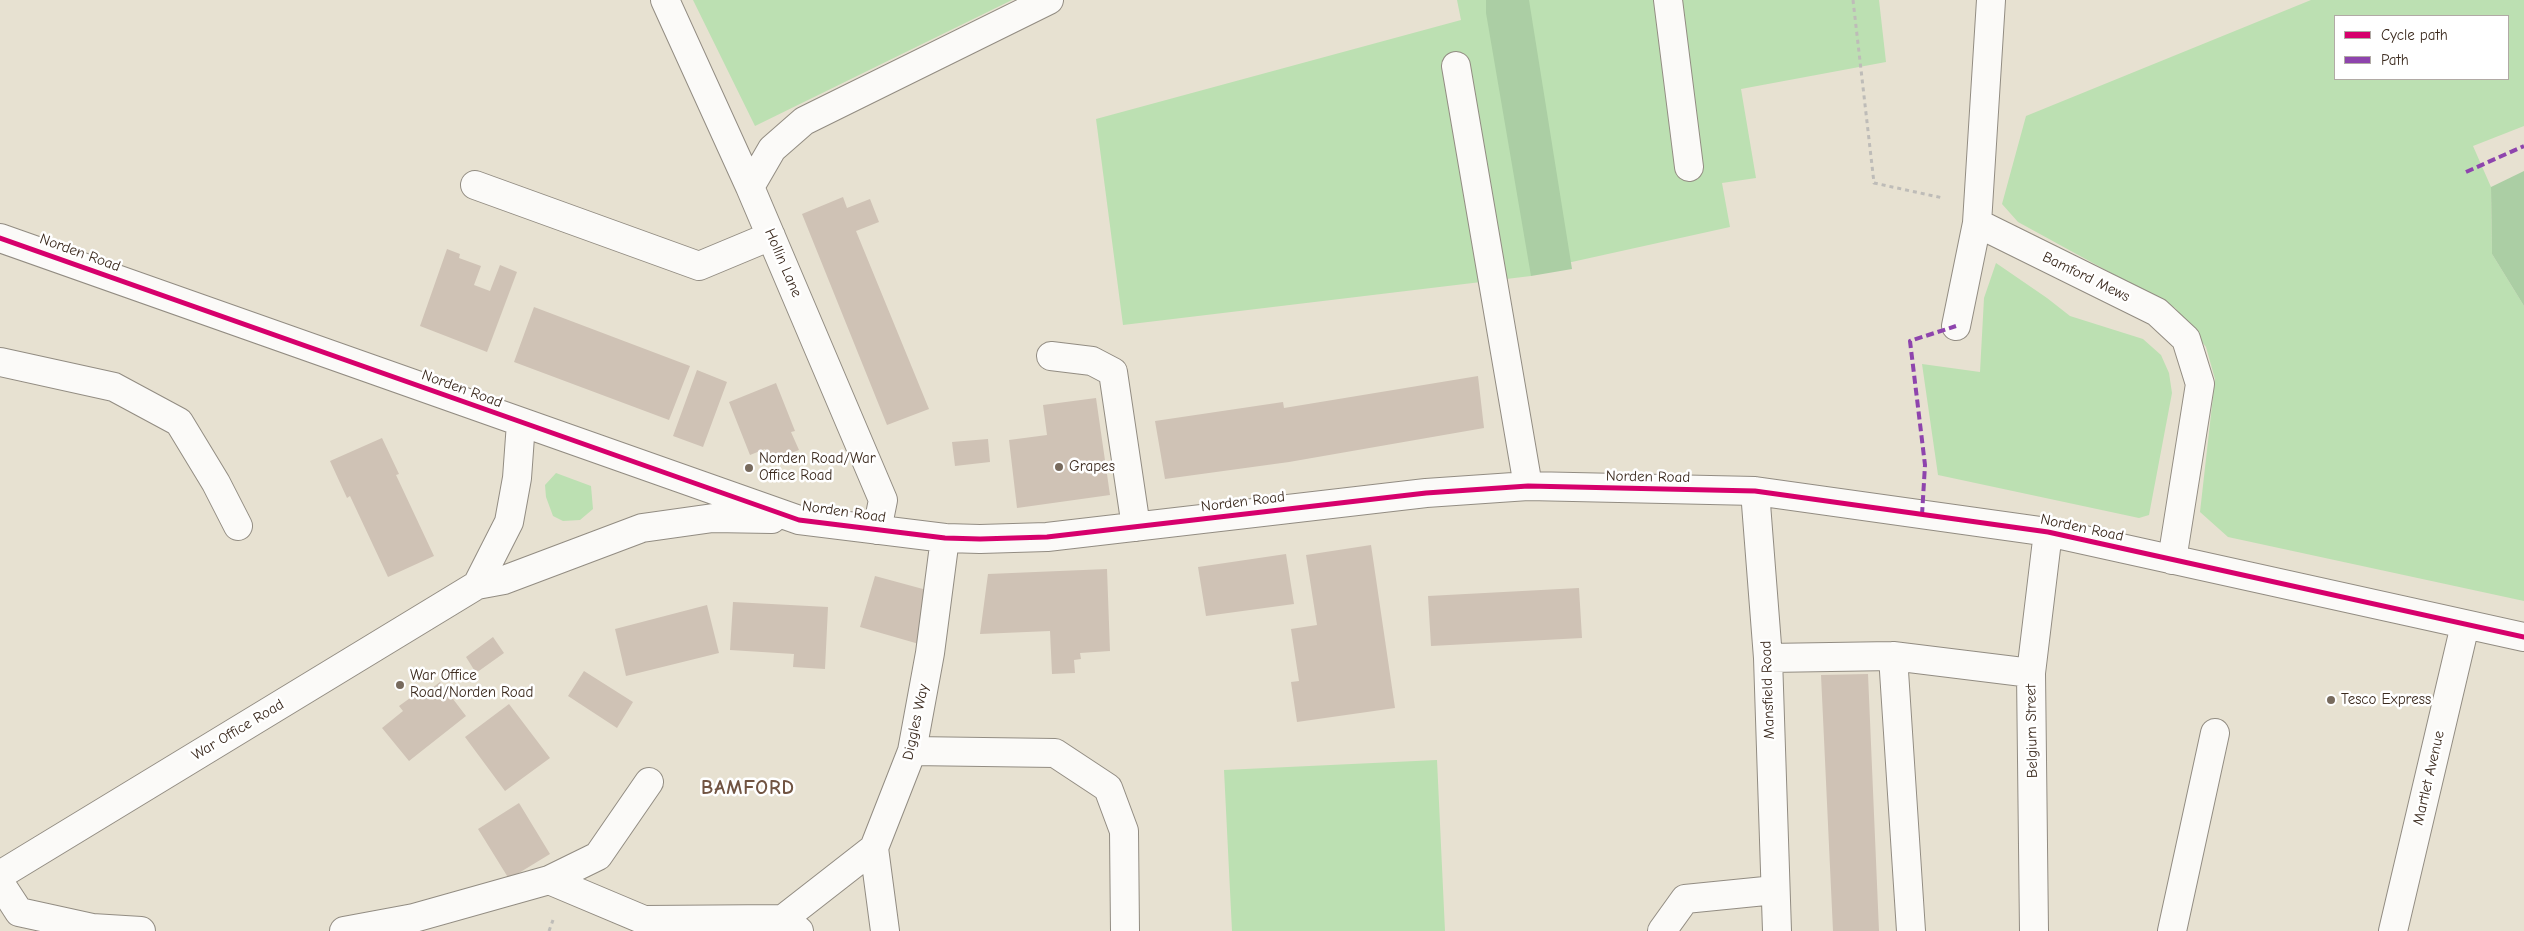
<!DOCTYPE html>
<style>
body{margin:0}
#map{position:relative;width:2524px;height:931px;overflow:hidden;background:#e7e1d1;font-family:"Comic Neue",sans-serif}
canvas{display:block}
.legend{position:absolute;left:2334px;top:15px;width:175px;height:65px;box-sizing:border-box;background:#fff;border:1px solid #b1aaa5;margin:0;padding:6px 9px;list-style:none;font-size:15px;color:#3b2a1e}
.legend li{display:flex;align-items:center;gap:10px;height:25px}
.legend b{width:25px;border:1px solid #b1aaa5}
</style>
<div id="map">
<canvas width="2524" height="931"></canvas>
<ul class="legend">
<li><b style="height:6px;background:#d6006c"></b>Cycle path</li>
<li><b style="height:6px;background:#8e44ad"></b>Path</li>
</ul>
</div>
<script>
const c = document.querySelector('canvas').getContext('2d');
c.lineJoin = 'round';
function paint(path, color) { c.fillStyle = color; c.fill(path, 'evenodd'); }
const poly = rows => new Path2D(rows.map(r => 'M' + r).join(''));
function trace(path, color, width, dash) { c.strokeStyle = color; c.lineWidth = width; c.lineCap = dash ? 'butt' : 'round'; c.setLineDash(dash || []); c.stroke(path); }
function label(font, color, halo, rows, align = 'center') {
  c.font = font + ' "Comic Neue",sans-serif'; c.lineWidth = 5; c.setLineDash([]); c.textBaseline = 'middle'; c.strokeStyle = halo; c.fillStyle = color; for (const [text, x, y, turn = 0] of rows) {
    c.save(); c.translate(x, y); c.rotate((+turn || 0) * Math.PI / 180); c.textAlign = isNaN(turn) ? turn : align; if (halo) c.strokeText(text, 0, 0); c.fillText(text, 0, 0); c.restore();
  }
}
paint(poly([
 [693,0,1012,0,755,126],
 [1457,0,1879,0,1886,62,1741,89,1756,178,1722,183,1730,227,1531,271,1531,276,1123,325,1096,119,1461,20],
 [2311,0,2524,0,2524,126,2473,146,2491,187,2492,254,2524,306,2524,601,2228,537,2200,512,2215,379,2206,347,2175,308,2018,222,2002,204,2026,116],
 [2335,16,2508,16,2508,79,2335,79],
 [1996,263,2047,298,2070,316,2143,339,2161,355,2169,373,2172,393,2149,515,2139,518,1938,475,1922,364,1980,372,1984,298],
 [556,473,591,486,593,509,580,520,563,521,553,516,546,497,545,485],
 [1437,760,1445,931,1232,931,1224,770]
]), '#bce0b2');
paint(poly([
 [1486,0,1529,0,1572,269,1531,276,1486,13],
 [2524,171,2524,306,2492,254,2491,187]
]), '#abcea4');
paint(poly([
 [843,197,847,208,870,199,879,222,856,231,929,409,887,425,802,214],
 [447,249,460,254,459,258,481,266,474,285,490,291,500,265,517,272,487,352,420,326],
 [534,307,690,366,669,420,514,362],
 [697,370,727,382,703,447,673,436],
 [1478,376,1484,428,1289,462,1165,479,1155,421,1283,402,1284,408],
 [776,383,795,431,791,432,799,450,770,461,765,449,750,455,729,402],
 [1096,398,1110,495,1017,508,1009,440,1047,435,1043,405],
 [382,438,399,474,396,475,434,556,388,577,350,496,347,498,330,461],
 [988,439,990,462,955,466,952,442],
 [1371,545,1395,708,1297,722,1291,682,1299,681,1291,629,1317,625,1306,555],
 [1286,554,1294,604,1206,616,1198,567],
 [1107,569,1110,651,1080,653,1081,659,1074,660,1075,673,1052,674,1050,631,980,634,988,574],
 [875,576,934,592,919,644,860,627],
 [1579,588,1582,638,1431,646,1428,596],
 [733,602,828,607,825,669,793,667,794,654,730,650],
 [707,605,719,653,626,676,615,629],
 [493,637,504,653,476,673,466,657],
 [584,671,633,702,617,728,568,696],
 [1868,674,1879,931,1833,931,1821,675],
 [440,682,466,716,409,761,382,728,403,711,399,706,417,693,420,697],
 [509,704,550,758,505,791,465,737],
 [519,803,550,854,509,879,478,829]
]), '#cfc2b5');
const minor = poly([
 [665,0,750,187,883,500,877,530],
 [1668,0,1689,167],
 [1991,0,1977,223,2157,312,2186,339,2200,384,2172,560],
 [1456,66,1528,486],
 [475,185,699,266,771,236],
 [750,187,772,149,804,121,1049,0],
 [0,238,799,520,945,538,980,539,1047,537,1426,493,1528,486,1755,491,2048,532,2524,637],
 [1956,326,1977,223],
 [1051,356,1092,361,1113,372,1136,527],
 [0,362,114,387,179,422,216,483,238,526],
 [1755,491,1768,658,1777,931],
 [477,585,509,522,517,478,521,423],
 [1893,656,1911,931],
 [1768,658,1893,656,2031,673],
 [912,751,1055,753,1108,788,1124,831,1125,931],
 [0,875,477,585,504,580,642,528,713,518,772,519],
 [549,880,644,920,783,919],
 [0,883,19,912,92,928,141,931],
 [344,931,414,918,549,880,598,856,649,782],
 [799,931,783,919,874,848],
 [885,931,874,848,912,751,930,653,945,538],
 [1662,931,1685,899,1775,890],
 [2034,931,2031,673,2048,532],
 [2172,931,2215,733],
 [2393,931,2465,625]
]);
trace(minor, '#928c82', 30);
trace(poly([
 [1853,0,1874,183,1943,198],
 [549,931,553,920]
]), '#bebcb8', 3, [4, 4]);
trace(minor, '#fbfaf8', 28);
trace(poly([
 [2466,172,2524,146],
 [1922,515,1925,465,1910,341,1956,326]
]), '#8e44ad', 4, [8, 4]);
trace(poly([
 [0,238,799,520,945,538,980,539,1047,537,1426,493,1528,486,1755,491,2048,532,2524,637]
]), '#d6006c', 5);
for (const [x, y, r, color] of [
 [1059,467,5,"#776a5d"],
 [749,468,5,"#776a5d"],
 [400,685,5,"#776a5d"],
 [2331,700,5,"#776a5d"]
]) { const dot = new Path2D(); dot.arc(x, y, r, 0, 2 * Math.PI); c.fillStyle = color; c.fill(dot); trace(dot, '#fff', 2); }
label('15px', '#3b2a1e', '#fff', [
 ["Norden Road",80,253,20],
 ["Hollin Lane",783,263,67],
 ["Bamford Mews",2086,277,26],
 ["Norden Road",462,389,20],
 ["Norden Road",1648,477,1],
 ["Norden Road",1243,502,-7],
 ["Norden Road",844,512,8],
 ["Norden Road",2082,528,12],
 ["Mansfield Road",1768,690,-92],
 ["Diggles Way",916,722,-78],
 ["War Office Road",238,730,-31],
 ["Belgium Street",2032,731,-91],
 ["Martlet Avenue",2429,778,-77]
]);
label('15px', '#3b2a1e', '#fff', [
 ["Norden Road/War",759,459],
 ["Office Road",759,476],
 ["Grapes",1069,467],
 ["War Office",410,676],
 ["Road/Norden Road",410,693],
 ["Tesco Express",2341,700]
], 'left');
c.letterSpacing = '1px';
label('bold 20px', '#715442', '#fff', [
 ["BAMFORD",748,788]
]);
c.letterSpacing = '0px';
</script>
